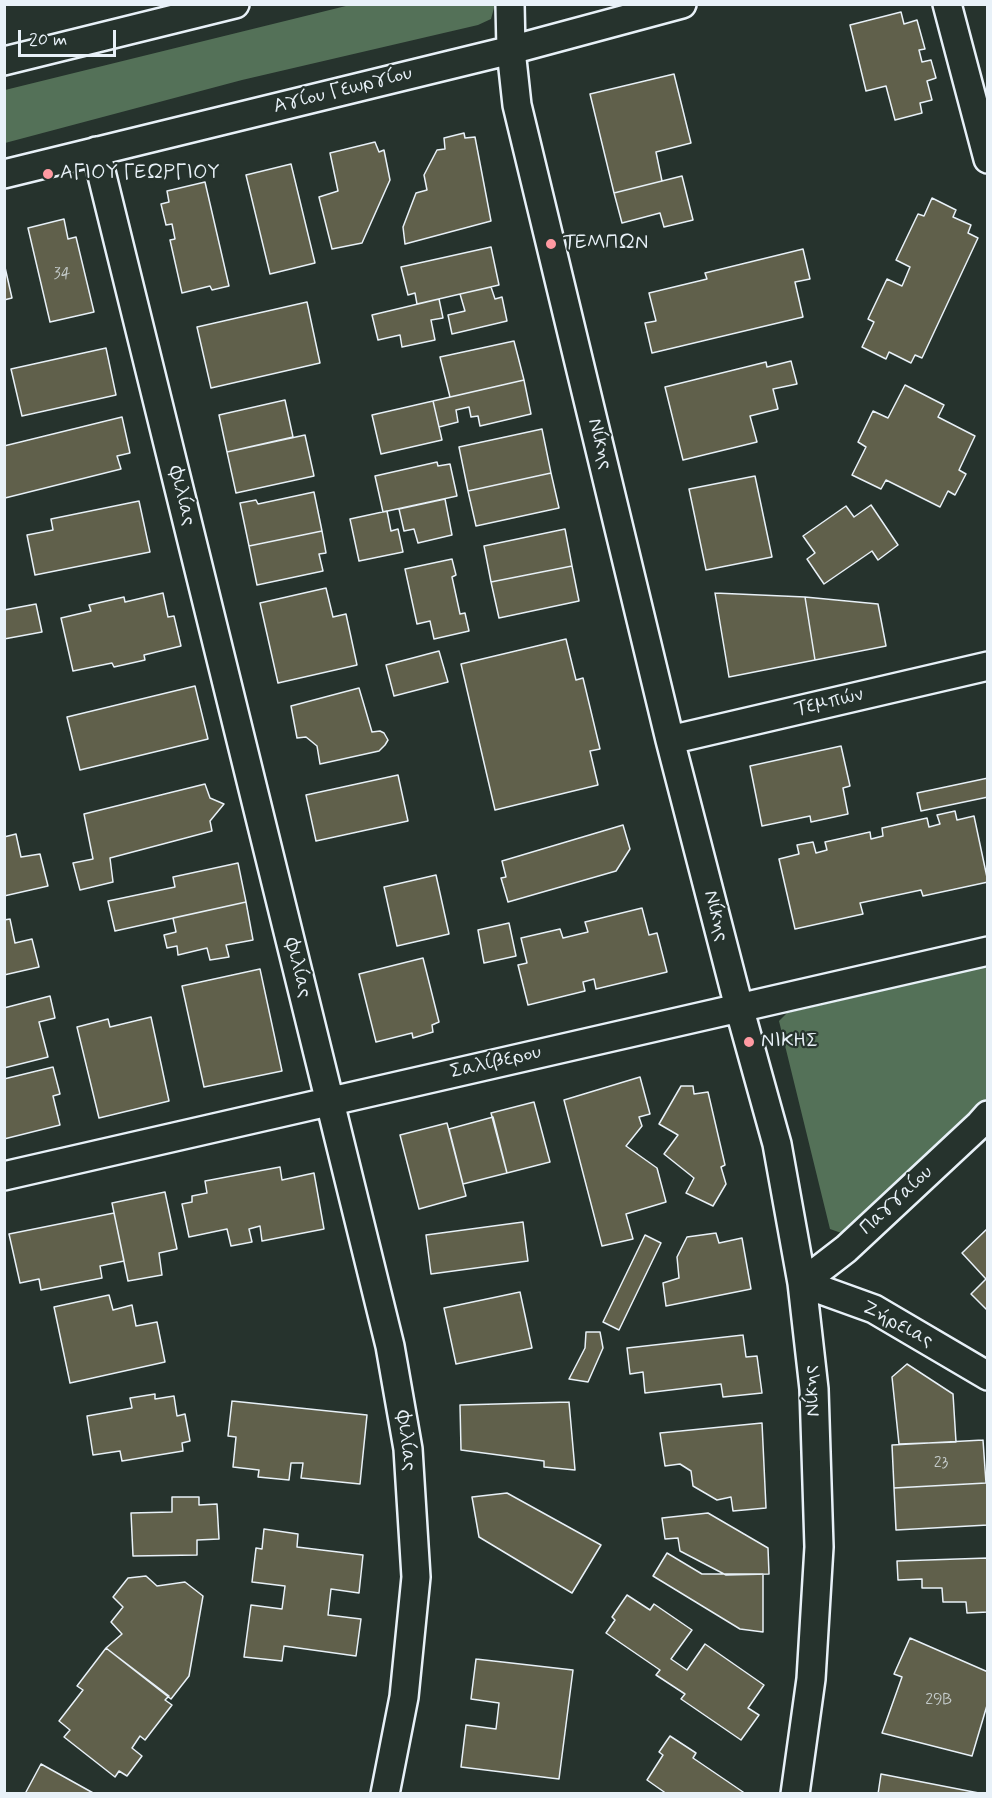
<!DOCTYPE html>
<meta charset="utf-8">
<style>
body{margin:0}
#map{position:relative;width:992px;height:1798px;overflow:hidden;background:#26332d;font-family:Mynerve,sans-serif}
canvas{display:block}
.frame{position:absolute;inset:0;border:6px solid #e8f1f8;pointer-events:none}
.scale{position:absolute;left:18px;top:30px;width:98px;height:27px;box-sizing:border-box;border:3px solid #e8f1f8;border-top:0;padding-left:8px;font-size:18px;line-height:21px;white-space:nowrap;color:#e8f1f8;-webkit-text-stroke:4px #26332d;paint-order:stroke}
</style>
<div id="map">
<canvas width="992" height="1798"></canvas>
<div class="frame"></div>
<div class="scale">20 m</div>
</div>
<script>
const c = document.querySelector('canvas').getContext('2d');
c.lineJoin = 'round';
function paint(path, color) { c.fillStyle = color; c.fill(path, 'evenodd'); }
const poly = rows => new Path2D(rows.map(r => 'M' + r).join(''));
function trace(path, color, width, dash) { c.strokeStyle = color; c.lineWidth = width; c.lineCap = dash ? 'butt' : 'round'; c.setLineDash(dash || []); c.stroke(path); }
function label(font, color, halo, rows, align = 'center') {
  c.font = font + ' Mynerve,sans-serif'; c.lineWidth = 4.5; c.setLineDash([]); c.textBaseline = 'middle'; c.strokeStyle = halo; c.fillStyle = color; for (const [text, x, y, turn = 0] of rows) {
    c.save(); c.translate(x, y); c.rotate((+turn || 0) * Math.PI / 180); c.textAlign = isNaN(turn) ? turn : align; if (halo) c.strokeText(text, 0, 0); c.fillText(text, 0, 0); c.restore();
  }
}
paint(poly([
 [354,4,494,4,494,8,491,19,478,25,242,80,5,143,5,90],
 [987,966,987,1098,850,1236,830,1229,779,1021,787,1013]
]), '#547158');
const building = poly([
 [901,12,904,24,917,20,925,49,919,50,922,62,931,60,936,78,927,81,932,100,920,103,922,113,895,120,886,86,866,91,850,25,901,12],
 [674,74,691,143,656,152,662,181,614,193,590,94,674,74],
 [464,133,465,138,475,137,491,221,405,244,403,227,416,193,427,190,424,175,437,150,445,149,444,138,464,133],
 [375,142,379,152,384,150,390,180,362,243,332,249,319,197,338,191,330,153,375,142],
 [291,164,315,263,270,274,246,175,291,164],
 [682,176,693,220,664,227,660,213,622,223,614,193,682,176],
 [205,182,229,286,212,290,210,286,182,293,170,240,175,239,172,224,166,225,161,204,169,202,167,191,205,182],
 [932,198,956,210,953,217,971,225,968,233,978,238,922,358,915,355,911,363,889,352,886,359,862,347,874,322,868,319,887,279,902,286,910,267,896,260,918,214,924,216,932,198],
 [64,219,68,239,76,237,94,312,50,322,28,228,64,219],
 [491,247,499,285,417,304,415,293,408,295,401,267,491,247],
 [803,249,810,279,795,282,803,317,652,353,645,323,656,321,649,293,707,279,705,273,803,249],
 [4,263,12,298,4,300,4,263],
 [491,287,495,299,502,297,507,321,452,334,448,315,465,311,460,294,491,287],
 [439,299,443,318,431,320,435,340,402,347,400,335,378,340,372,315,439,299],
 [307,302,320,363,211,388,197,327,307,302],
 [514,341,524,380,450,397,440,357,514,341],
 [106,348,116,395,22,416,11,369,106,348],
 [791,361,797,384,773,389,778,409,750,416,757,442,683,460,665,387,766,362,767,367,791,361],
 [524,380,531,414,480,426,478,416,471,417,469,407,456,410,458,422,439,427,433,401,524,380],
 [905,385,944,405,938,417,975,436,959,470,966,474,955,495,948,491,940,507,886,480,881,489,852,475,866,447,858,442,873,411,888,418,905,385],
 [285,400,293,437,227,452,219,415,285,400],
 [433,401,442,440,381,454,372,415,433,401],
 [122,417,130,453,117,456,121,469,5,498,4,446,122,417],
 [542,429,551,473,468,491,459,447,542,429],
 [305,435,314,476,236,493,227,452,305,435],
 [437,462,438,466,450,464,457,496,383,512,375,476,437,462],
 [551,473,559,508,476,526,468,491,551,473],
 [755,476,772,557,706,570,689,489,755,476],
 [314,492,322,531,249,546,240,503,256,500,258,504,314,492],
 [445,499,452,535,418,543,414,529,404,531,399,509,445,499],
 [139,501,150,552,35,575,27,535,53,530,51,519,139,501],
 [871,505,898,545,878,560,872,551,824,584,807,559,815,553,803,536,846,506,854,517,871,505],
 [387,511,391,531,398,529,403,552,359,561,350,519,387,511],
 [565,529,572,566,491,582,484,546,565,529],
 [322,531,326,553,319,554,323,571,257,585,249,546,322,531],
 [452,559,456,575,452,577,460,614,465,613,469,631,434,639,430,621,417,624,405,569,452,559],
 [572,566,579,601,499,618,491,582,572,566],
 [326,588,333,617,346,614,357,665,278,683,260,603,326,588],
 [163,593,168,617,174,616,181,646,144,655,145,660,114,667,112,663,73,671,61,618,91,611,89,605,124,597,125,602,163,593],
 [715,593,805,597,815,660,729,677,715,593],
 [805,597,878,604,886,646,815,660,805,597],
 [36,604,42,632,4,639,4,610,36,604],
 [566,639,576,680,583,678,600,749,590,751,598,785,495,810,461,664,566,639],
 [439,651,448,682,394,696,386,665,439,651],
 [195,686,208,739,80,770,67,717,195,686],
 [359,688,372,732,380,731,384,733,388,740,385,745,379,751,320,764,317,746,306,737,297,738,291,706,359,688],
 [841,746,850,786,843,788,848,814,811,822,810,816,762,826,750,766,841,746],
 [398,775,408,821,316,841,306,795,398,775],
 [988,778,988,797,921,811,917,793,988,778],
 [205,784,210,798,224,804,210,821,212,831,110,858,113,882,80,890,73,863,93,859,84,814,205,784],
 [955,811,957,820,974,816,988,882,923,896,921,890,860,903,863,914,795,929,779,859,799,854,797,845,813,842,816,853,827,850,825,842,870,832,871,839,883,836,882,828,927,818,929,827,940,824,937,815,955,811],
 [623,825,630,849,616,871,508,902,501,878,506,877,502,861,623,825],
 [16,834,21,857,40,854,48,886,4,896,4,837,16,834],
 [238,863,246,902,115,931,108,901,175,887,173,877,238,863],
 [436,875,449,934,397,946,384,887,436,875],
 [246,902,253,940,226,945,229,957,210,960,207,948,178,955,177,946,167,948,164,935,176,932,173,918,246,902],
 [642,908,649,935,657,933,667,972,596,989,594,979,583,982,585,991,528,1005,518,965,527,963,521,938,560,929,563,938,588,932,585,922,642,908],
 [10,919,15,943,32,939,39,967,4,975,4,920,10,919],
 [509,923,516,956,484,963,478,930,509,923],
 [423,958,439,1022,432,1025,433,1032,413,1038,412,1033,376,1042,359,974,423,958],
 [260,969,282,1071,204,1087,182,986,260,969],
 [50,996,55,1018,39,1022,48,1057,4,1068,4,1008,50,996],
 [151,1017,169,1101,99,1118,77,1027,108,1019,110,1027,151,1017],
 [53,1067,60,1094,53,1096,60,1125,4,1139,4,1079,53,1067],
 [640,1077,650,1114,639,1117,642,1126,626,1146,657,1168,666,1202,626,1214,633,1239,602,1246,564,1100,640,1077],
 [681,1086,693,1086,694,1094,708,1092,725,1165,721,1167,726,1184,713,1206,686,1193,694,1178,664,1154,678,1135,659,1124,681,1086],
 [534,1102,550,1162,507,1173,491,1113,534,1102],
 [493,1117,507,1173,463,1184,449,1129,493,1117],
 [447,1123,466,1196,419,1209,400,1135,447,1123],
 [280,1167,282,1180,314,1173,324,1229,262,1241,260,1226,249,1229,252,1242,231,1246,227,1229,189,1237,182,1204,192,1202,192,1196,207,1193,205,1181,280,1167],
 [165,1192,177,1249,159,1253,162,1275,128,1281,112,1203,165,1192],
 [114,1213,124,1261,100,1266,102,1278,41,1290,39,1279,20,1283,9,1234,114,1213],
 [523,1222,528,1261,431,1274,426,1235,523,1222],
 [988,1228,988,1311,971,1294,986,1279,962,1253,988,1228],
 [716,1233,719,1243,742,1238,751,1289,666,1306,663,1283,679,1278,677,1257,687,1237,716,1233],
 [645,1235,661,1243,619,1330,603,1322,645,1235],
 [520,1292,532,1348,456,1364,444,1308,520,1292],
 [109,1295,113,1310,132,1305,136,1326,157,1322,165,1362,70,1383,54,1307,109,1295],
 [586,1332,600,1332,603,1348,588,1382,569,1379,585,1348,586,1332],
 [743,1335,746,1357,757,1356,762,1393,723,1397,721,1384,645,1393,643,1372,630,1374,627,1348,743,1335],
 [907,1364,953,1394,956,1442,899,1444,892,1377,907,1364],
 [155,1394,155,1399,174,1396,177,1416,185,1414,190,1441,182,1443,183,1451,122,1461,120,1451,93,1455,87,1416,132,1408,130,1398,155,1394],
 [232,1401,367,1415,360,1484,301,1478,303,1463,291,1463,289,1480,258,1477,259,1470,233,1467,236,1437,228,1436,232,1401],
 [569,1402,575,1470,544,1467,544,1461,461,1450,460,1405,569,1402],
 [762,1423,766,1508,733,1511,731,1497,717,1500,693,1486,691,1471,680,1464,665,1466,660,1433,762,1423],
 [983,1440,986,1483,894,1488,892,1445,983,1440],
 [986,1483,988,1483,988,1525,896,1530,894,1488,986,1483],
 [507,1493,601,1545,572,1593,479,1537,472,1497,507,1493],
 [172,1497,199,1497,199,1505,217,1504,219,1539,197,1540,197,1555,133,1556,131,1513,172,1512,172,1497],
 [708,1513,768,1548,769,1574,726,1575,680,1551,678,1538,665,1539,662,1518,708,1513],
 [264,1529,298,1534,297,1547,363,1555,359,1593,331,1589,328,1615,361,1619,356,1656,284,1646,282,1661,244,1657,251,1605,282,1609,285,1586,252,1582,256,1548,262,1549,264,1529],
 [667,1553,702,1574,763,1574,763,1632,740,1629,653,1576,667,1553],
 [988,1558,988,1612,967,1613,966,1602,943,1602,942,1588,922,1588,922,1579,898,1580,897,1561,988,1558],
 [146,1576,157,1586,185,1582,203,1596,189,1676,171,1699,106,1648,122,1634,111,1622,123,1607,113,1597,128,1578,146,1576],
 [627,1595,650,1610,654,1604,692,1630,671,1659,687,1670,705,1644,764,1685,748,1708,759,1715,741,1740,681,1699,685,1694,656,1675,660,1670,606,1633,615,1620,612,1617,627,1595],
 [910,1638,988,1672,988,1702,972,1756,882,1733,902,1677,894,1674,910,1638],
 [106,1648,169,1696,165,1700,172,1705,145,1740,140,1736,132,1748,142,1756,127,1776,119,1771,115,1777,64,1737,70,1730,59,1721,83,1690,77,1686,106,1648],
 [476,1659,573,1670,559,1779,461,1767,466,1725,496,1729,499,1703,471,1699,476,1659],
 [670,1736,696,1753,693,1758,746,1794,667,1794,647,1780,663,1755,659,1752,670,1736],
 [41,1764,95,1794,28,1794,26,1792,41,1764],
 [881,1774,984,1794,878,1794,881,1774]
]);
paint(building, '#60604b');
trace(building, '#e8f1f8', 1.5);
const minor = poly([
 [510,4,511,50,517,105,670,740,739,1007,777,1144,802,1283,814,1389,819,1547,811,1679,795,1794],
 [947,4,988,159],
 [4,61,235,4],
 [96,151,390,1346,408,1449,416,1577,404,1697,385,1794],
 [4,174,511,50,682,4],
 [670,740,988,666],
 [4,1176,988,951],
 [802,1283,846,1249,980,1124,988,1115],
 [802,1283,874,1309,988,1376]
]);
trace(minor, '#e8f1f8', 32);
trace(minor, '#26332d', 27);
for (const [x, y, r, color] of [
 [48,174,6,"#ff9aa2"],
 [551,244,6,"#ff9aa2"],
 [749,1042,6,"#ff9aa2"]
]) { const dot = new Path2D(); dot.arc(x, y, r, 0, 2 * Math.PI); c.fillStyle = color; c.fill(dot); trace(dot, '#26332d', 2); }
label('16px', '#c6cdcd', null, [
 ["34",62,275],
 ["23",941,1464],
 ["29Β",939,1701]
]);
label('20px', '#e8f1f8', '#26332d', [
 ["Αγίου Γεωργίου",343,91,-14],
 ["Νίκης",599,444,76],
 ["Φιλίας",181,496,76],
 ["Τεμπών",829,703,-13],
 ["Νίκης",715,916,76],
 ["Φιλίας",297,968,76],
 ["Σαλίβερου",496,1063,-13],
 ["Παγγαίου",897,1201,-43],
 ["Ζήρειας",897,1325,28],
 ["Νίκης",813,1391,-94],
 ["Φιλίας",405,1441,83]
]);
label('20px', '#e8f1f8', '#26332d', [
 ["ΑΓΙΟΥ ΓΕΩΡΓΙΟΥ",60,174],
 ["ΤΕΜΠΩΝ",563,244],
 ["ΝΙΚΗΣ",761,1042]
], 'left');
</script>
